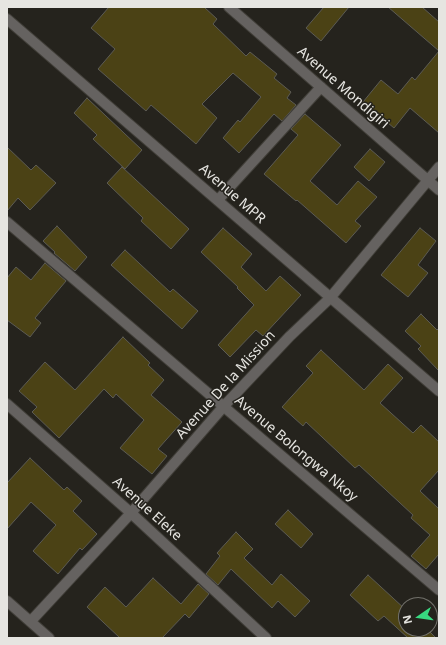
<!DOCTYPE html>
<style>
body{margin:0}
#map{position:relative;width:446px;height:645px;overflow:hidden;background:#25231d;font-family:"Noto Sans",sans-serif}
canvas{display:block}
.frame{position:absolute;inset:0;border:8px solid #e6e5e1;pointer-events:none}
.north{position:absolute;left:398px;top:597px;width:40px;height:40px;box-sizing:border-box;background:#25231d;border:1px solid #72716b;border-radius:50%;rotate:257deg;font-size:11px;font-weight:700;line-height:16px;text-align:center;color:#e6e5e1}
.north::after{content:'';display:block;margin:auto;width:14px;height:18px;background:#38d880;clip-path:polygon(50% 0,100% 100%,50% 72%,0 100%)}
</style>
<div id="map">
<canvas width="446" height="645"></canvas>
<div class="frame"></div>
<div class="north">N</div>
</div>
<script>
const c = document.querySelector('canvas').getContext('2d');
c.lineJoin = 'round';
function paint(path, color) { c.fillStyle = color; c.fill(path, 'evenodd'); }
const poly = rows => new Path2D(rows.map(r => 'M' + r).join(''));
function trace(path, color, width, dash) { c.strokeStyle = color; c.lineWidth = width; c.lineCap = dash ? 'butt' : 'round'; c.setLineDash(dash || []); c.stroke(path); }
function label(font, color, halo, rows, align = 'center') {
  c.font = font + ' "Noto Sans",sans-serif'; c.lineWidth = 3; c.setLineDash([]); c.textBaseline = 'middle'; c.strokeStyle = halo; c.fillStyle = color; for (const [text, x, y, turn = 0] of rows) {
    c.save(); c.translate(x, y); c.rotate((+turn || 0) * Math.PI / 180); c.textAlign = isNaN(turn) ? turn : align; if (halo) c.strokeText(text, 0, 0); c.fillText(text, 0, 0); c.restore();
  }
}
const building = poly([
 [109,7,204,7,217,19,213,24,246,56,250,52,277,74,274,78,291,92,287,98,296,105,282,121,274,114,239,153,223,138,238,120,240,122,261,97,233,73,202,104,217,118,196,144,151,105,146,111,98,69,115,49,91,28,109,7],
 [324,7,349,7,321,41,306,28,324,7],
 [388,7,422,7,439,22,439,133,410,108,394,128,363,102,381,80,398,94,412,77,415,80,439,51,388,7],
 [87,98,142,150,125,169,93,139,97,135,74,113,87,98],
 [305,114,341,145,310,181,337,205,358,181,377,197,355,221,361,226,346,243,297,200,296,201,264,174,298,135,291,129,305,114],
 [7,147,31,170,36,165,56,183,30,210,18,198,7,211,7,147],
 [370,149,385,162,369,181,354,167,370,149],
 [122,167,189,229,171,249,141,221,143,218,107,183,122,167],
 [57,226,87,257,75,271,54,253,55,252,43,241,57,226],
 [223,228,252,254,241,267,266,291,280,276,301,295,263,336,256,330,230,357,218,345,254,305,237,288,238,287,201,252,223,228],
 [420,228,436,241,418,265,428,273,408,297,381,275,420,228],
 [125,250,170,292,173,289,198,311,182,329,111,265,125,250],
 [45,263,66,281,35,318,41,323,30,337,7,320,7,278,16,267,31,280,45,263],
 [421,314,437,330,439,328,439,371,418,349,421,346,405,331,421,314],
 [123,337,150,363,148,365,164,380,151,395,182,422,158,449,167,456,152,474,120,448,144,420,116,394,113,398,104,389,59,438,32,412,37,407,19,391,45,362,75,390,123,337],
 [321,350,364,390,388,364,403,378,380,403,413,433,421,425,439,442,439,470,420,491,439,509,439,554,426,569,411,556,430,535,411,518,413,515,359,465,355,468,306,422,303,426,282,407,313,373,306,366,321,350],
 [30,458,64,490,67,487,82,501,73,511,97,534,82,550,80,548,58,574,33,551,56,525,31,502,7,529,7,483,30,458],
 [288,510,313,534,301,548,275,524,288,510],
 [236,532,253,549,244,558,272,585,281,574,310,601,295,617,278,601,272,608,231,569,218,585,206,574,220,556,217,553,236,532],
 [368,575,406,610,406,629,427,629,436,638,408,638,384,616,378,621,350,595,368,575],
 [153,578,181,604,198,584,209,594,189,618,185,614,162,638,120,638,87,607,105,587,126,607,153,578]
]);
paint(building, '#4b4215');
trace(building, '#5c5b54', 1);
const street = poly([
 [229,7,439,190],
 [7,19,439,391],
 [218,200,321,87],
 [7,222,439,590],
 [7,404,131,513,266,638],
 [7,601,49,638],
 [31,621,131,513,224,406,290,336,330,298,439,167]
]);
trace(street, '#403e38', 12);
trace(street, '#656260', 10);
label('14px', '#e6e5e1', '#25231d', [
 ["Avenue Mondigiri",343,88,41],
 ["Avenue MPR",232,194,41],
 ["Avenue De la Mission",226,385,-48],
 ["Avenue Bolongwa Nkoy",296,449,40],
 ["Avenue Eleke",147,509,42]
]);
</script>
